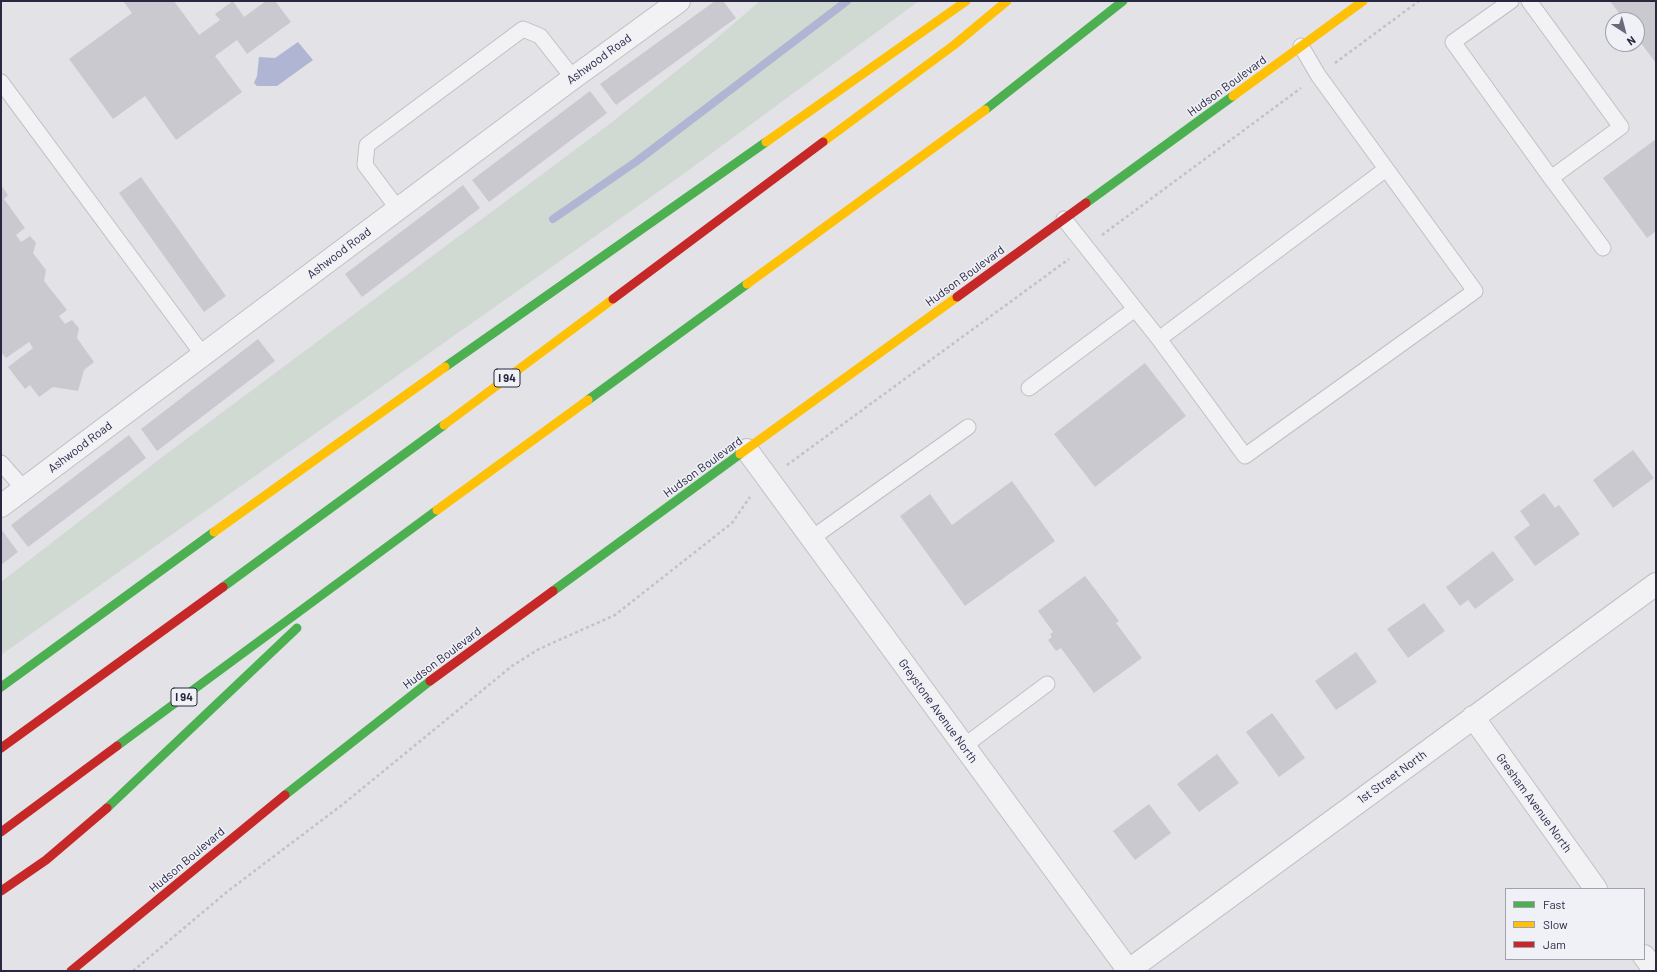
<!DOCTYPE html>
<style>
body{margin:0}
#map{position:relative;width:1657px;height:972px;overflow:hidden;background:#e2e2e7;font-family:Barlow,sans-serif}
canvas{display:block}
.frame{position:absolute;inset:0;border:2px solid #282941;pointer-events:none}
.legend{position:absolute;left:1505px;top:888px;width:140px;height:72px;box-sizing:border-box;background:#f0f0f7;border:1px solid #a0a0ae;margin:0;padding:5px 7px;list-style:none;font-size:12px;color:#282941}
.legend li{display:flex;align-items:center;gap:8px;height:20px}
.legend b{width:20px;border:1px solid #a0a0ae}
.north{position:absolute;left:1605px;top:12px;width:40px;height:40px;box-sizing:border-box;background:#f0f0f7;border:1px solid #a0a0ae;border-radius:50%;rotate:144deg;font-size:11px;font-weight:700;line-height:16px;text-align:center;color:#282941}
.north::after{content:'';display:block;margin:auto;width:14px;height:18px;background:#696a7b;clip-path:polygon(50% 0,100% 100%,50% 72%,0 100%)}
</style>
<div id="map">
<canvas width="1657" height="972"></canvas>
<div class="frame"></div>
<ul class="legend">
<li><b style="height:5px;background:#4caf50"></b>Fast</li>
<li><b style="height:5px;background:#ffc107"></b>Slow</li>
<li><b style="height:5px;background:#c62828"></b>Jam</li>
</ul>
<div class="north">N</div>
</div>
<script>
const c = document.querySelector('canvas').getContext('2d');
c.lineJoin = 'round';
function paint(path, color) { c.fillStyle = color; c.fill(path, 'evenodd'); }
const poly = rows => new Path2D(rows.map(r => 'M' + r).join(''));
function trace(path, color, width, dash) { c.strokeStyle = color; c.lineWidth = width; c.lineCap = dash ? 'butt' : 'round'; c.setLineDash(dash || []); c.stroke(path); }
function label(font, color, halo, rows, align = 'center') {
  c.font = font + ' Barlow,sans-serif'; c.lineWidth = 3; c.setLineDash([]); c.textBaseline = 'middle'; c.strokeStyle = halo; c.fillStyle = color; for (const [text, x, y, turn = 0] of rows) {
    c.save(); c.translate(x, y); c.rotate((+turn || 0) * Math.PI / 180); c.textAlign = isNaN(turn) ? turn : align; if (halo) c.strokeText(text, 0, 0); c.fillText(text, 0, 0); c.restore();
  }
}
paint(poly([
 [760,1,919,1,682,175,1,655,1,582,161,458,607,126,704,49]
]), '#d0dad3');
paint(poly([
 [298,42,313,60,277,86,257,86,254,83,257,76,259,57,275,58]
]), '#b0b5d3');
trace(poly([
 [553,219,637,161,847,1]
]), '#b0b5d3', 8);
paint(poly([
 [123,1,174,1,199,35,220,20,215,14,233,1,244,17,266,1,275,1,291,22,247,54,237,40,215,56,242,92,176,140,145,96,113,119,69,59,132,13],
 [715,1,723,1,736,18,616,105,600,84],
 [1610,1,1656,1,1656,63,1637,38,1637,20,1624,20],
 [590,91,607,113,489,202,472,180],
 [1656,139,1656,231,1647,238,1603,178],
 [141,177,226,296,204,312,119,193],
 [1,185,8,195,4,199,25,228,16,235,21,242,30,236,36,243,33,253,46,270,44,281,67,310,59,316,65,324,72,320,79,328,77,338,94,362,84,370,78,391,53,387,39,397,30,385,25,389,8,367,33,348,29,342,6,358,1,352],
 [463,185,480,208,362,297,345,274],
 [258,339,275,361,157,451,141,429],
 [1145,363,1186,416,1095,487,1054,434],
 [129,435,146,458,28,547,11,525],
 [1633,450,1654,478,1613,508,1593,480],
 [1012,481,1055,541,965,606,900,516,930,494,952,525],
 [1544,493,1555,508,1559,505,1580,534,1535,566,1514,537,1530,525,1520,511],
 [1,529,18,552,1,565],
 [1493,551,1514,580,1475,609,1468,600,1460,606,1446,587],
 [1085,576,1119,621,1116,623,1142,658,1094,693,1061,648,1056,651,1048,640,1052,637,1050,634,1053,632,1038,611],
 [1424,603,1445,631,1408,658,1387,629],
 [1356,652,1377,682,1336,710,1315,681],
 [1272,713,1305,758,1279,777,1246,732],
 [1217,754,1239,783,1199,812,1177,784],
 [1149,804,1171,833,1135,860,1113,831]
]), '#c9c9cf');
const lane = poly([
 [1511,1,1453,42,1551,178,1621,127,1529,1],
 [1,82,203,355],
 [1551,178,1603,248],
 [398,209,365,165,367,145,523,29,540,36,573,78],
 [1064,219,1159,339,1245,456,1475,291,1318,75,1301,46],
 [1159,339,1386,169],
 [1029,388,1135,309],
 [1,463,24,489],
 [812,538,968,427],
 [964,746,1047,684]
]);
const street = poly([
 [747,450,1129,971],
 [1,506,569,81,679,1],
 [1473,717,1596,889],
 [1644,956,1655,971],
 [1129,970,1656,584]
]);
trace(lane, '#bfbfc5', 17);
trace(street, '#bfbfc5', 24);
trace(poly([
 [1335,63,1419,1],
 [1102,235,1301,88],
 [787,465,1069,259],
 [133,971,228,891,342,805,512,666,539,649,615,615,732,523,750,497]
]), '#c1c1c8', 2.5, [3, 3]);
trace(lane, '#f2f2f4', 15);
trace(street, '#f2f2f4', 22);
trace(poly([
 [985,110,1123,1],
 [1086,203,1233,96],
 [445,367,766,142],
 [588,400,747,284],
 [223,587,444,425],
 [553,591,740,454],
 [1,687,214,532],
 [117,746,437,510],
 [285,795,430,681],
 [107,808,297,628]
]), '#4caf50', 9);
trace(poly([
 [1233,96,1363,1],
 [766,142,966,1],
 [823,142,954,45,1007,1],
 [747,284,985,110],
 [444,425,613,299],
 [740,454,957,297],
 [437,510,588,400],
 [214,532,445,367]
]), '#ffc107', 9);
trace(poly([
 [957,297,1086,203],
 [613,299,823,142],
 [430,681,553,591],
 [1,748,223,587],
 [1,832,117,746],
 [1,891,46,860,107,808],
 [71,971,285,795]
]), '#c62828', 9);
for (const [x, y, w] of [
 [507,378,26],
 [184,697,26]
]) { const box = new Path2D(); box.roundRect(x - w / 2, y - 9, w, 18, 3); c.fillStyle = '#f0f0f7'; c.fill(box); trace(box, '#282941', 1); }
label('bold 11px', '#282941', null, [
 ["I 94",507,378],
 ["I 94",184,697]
]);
label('12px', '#282941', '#f0f0f7', [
 ["Ashwood Road",599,59,-36],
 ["Hudson Boulevard",1227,86,-36],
 ["Ashwood Road",339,253,-37],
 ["Hudson Boulevard",965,276,-36],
 ["Ashwood Road",80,447,-37],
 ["Hudson Boulevard",703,467,-36],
 ["Hudson Boulevard",442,658,-37],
 ["Greystone Avenue North",938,711,54],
 ["1st Street North",1392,777,-36],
 ["Gresham Avenue North",1534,803,54],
 ["Hudson Boulevard",187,860,-40]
]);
</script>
